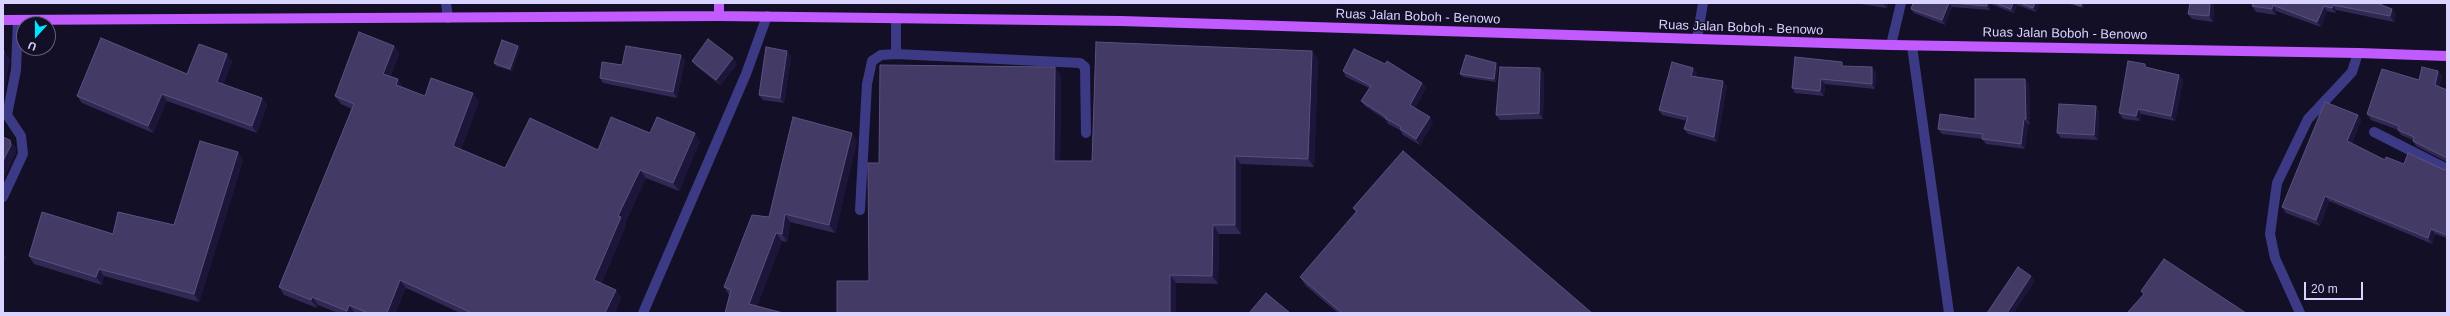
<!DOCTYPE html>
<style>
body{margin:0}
#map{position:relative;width:2450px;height:316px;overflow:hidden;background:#130f26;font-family:Helvetica,sans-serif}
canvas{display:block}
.frame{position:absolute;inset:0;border:4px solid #d9d4ff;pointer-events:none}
.north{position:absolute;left:16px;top:16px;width:40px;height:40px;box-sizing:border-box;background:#130f26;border:1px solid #625e7d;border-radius:50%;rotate:201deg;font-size:11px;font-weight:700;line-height:16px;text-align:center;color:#d9d4ff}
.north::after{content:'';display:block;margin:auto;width:14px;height:18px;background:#00e5ff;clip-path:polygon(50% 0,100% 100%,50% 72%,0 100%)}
.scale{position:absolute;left:2304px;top:282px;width:59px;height:18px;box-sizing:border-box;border:2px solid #d9d4ff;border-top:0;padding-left:5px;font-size:12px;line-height:14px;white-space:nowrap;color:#d9d4ff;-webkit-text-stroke:3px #130f26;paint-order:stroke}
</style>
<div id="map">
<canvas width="2450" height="316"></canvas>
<div class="frame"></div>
<div class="north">U</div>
<div class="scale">20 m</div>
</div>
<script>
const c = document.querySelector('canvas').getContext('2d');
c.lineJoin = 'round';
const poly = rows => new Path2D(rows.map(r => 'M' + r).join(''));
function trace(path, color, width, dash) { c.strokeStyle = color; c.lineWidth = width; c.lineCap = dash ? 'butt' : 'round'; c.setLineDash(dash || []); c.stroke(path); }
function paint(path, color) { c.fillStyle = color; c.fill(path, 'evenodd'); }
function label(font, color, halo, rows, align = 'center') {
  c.font = font + ' Helvetica,sans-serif'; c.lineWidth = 3; c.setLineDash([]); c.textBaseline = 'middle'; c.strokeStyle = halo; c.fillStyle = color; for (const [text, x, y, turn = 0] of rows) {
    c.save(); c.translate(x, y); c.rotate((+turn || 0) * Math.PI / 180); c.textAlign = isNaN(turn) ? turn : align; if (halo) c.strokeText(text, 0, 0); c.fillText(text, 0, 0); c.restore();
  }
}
trace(poly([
 [446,3,448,18],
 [1697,39,1703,3],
 [1891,45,1901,3],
 [1912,46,1949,313],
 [896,54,896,18],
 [2374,132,2447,169],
 [3,197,23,154,21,136,7,115,16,70,18,20],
 [860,210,867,84,872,61,881,55,896,54,1080,63,1085,67,1086,133],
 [643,313,746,74,767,16],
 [2300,313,2275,258,2270,234,2277,183,2308,119,2352,72,2358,53]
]), '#3d3a85', 10);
trace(poly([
 [719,3,719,16],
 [3,20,719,16,1121,21,1891,45,2358,53,2447,56]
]), '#c25bff', 10);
paint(poly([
 [1854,3,1888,3,1887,8],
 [1913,3,2040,3,2036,12,2017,5,2014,13,1990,4,1990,10,1952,7,1945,25,1914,13,1911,9],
 [2066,3,2085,3,2083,8],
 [2214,3,2213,22,2192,19,2188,14],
 [2377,3,2392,9,2396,14,2394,22,2336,10,2336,13,2327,11,2321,27,2276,11,2276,15,2256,12,2252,6],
 [394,46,399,54,390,77,403,87,425,96,479,101,461,149,505,168,598,150,650,133,700,141,679,191,646,178,625,223,626,225,601,284,616,290,621,298,615,313,460,313,406,288,395,313,338,313,318,305,317,308,284,295,279,287,352,109,341,104,335,96],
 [518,46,520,48,512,71,496,66,494,63],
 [227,54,232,62,223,84,262,98,267,105,257,133,167,101,153,133,82,103,77,96,187,74],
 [791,56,784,103,763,100,759,95],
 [1318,59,1314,167,1241,164,1241,234,1219,234,1218,284,1176,283,1176,313,837,313,869,281,879,163,1061,75,1060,161,1092,161],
 [685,60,677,98,603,83,600,78,622,65],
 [692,61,737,64,720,85,696,66],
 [1498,66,1496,82,1463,77,1460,74],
 [1845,66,1876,72,1875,89,1825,84,1824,96,1795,93,1792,88],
 [1540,68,1544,73,1543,119,1500,120,1496,115],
 [2148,68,2179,75,2183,80,2175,121,2141,114,2140,121,2123,119,2119,113],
 [1343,71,1422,83,1426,88,1415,108,1433,122,1420,145,1403,135,1400,130,1388,124,1386,120,1365,106,1361,101,1369,88,1346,77],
 [2438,71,2442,76,2439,87,2447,90,2447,162,2416,146,2413,141,2413,140,2401,135,2398,130,2371,120,2367,114,2419,80],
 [1697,73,1695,77,1727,86,1717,142,1688,134,1684,129,1687,121,1662,115,1659,110],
 [2029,84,2030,124,2028,124,2025,149,1986,144,1982,139,1942,134,1938,129,1975,119],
 [2096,106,2099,112,2098,140,2061,138,2057,133],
 [2358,115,2361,120,2352,143,2385,160,2404,164,2444,170,2447,168,2447,238,2435,234,2432,244,2329,201,2320,226,2286,213,2282,207],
 [857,141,835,233,790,222,787,242,782,241,757,306,725,313,729,295,724,287,769,217],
 [238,152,243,160,199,302,104,276,102,285,34,264,29,256,113,234,174,225],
 [1353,208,1592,313,1338,313,1306,286,1300,277,1356,212]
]), '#312854');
paint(poly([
 [1883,3,1888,3,1887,8],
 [1949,3,1952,7,1945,25,1942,20],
 [1987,3,1989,3,1990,4,1990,10,1987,6],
 [2013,3,2016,3,2017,5,2014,13,2011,9],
 [2035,3,2040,3,2036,12,2033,8],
 [2082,3,2085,3,2083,8,2081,6],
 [2210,3,2214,3,2213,22,2209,16],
 [2273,5,2276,11,2276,15,2272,9],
 [2333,5,2336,10,2336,13,2332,8],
 [2324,6,2327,11,2321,27,2317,22],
 [2392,9,2396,14,2394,22,2390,16],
 [394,46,399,54,388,82,383,74],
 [518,46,520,48,512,71,510,69],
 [4,51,10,59,3,101,3,59],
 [787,51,791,56,784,103,780,98],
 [1312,51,1318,59,1314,167,1308,159],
 [227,54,232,62,222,89,217,82],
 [681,55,685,60,677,98,673,92],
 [733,58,737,64,720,85,716,80],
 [1496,63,1498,66,1496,82,1494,79],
 [2145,64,2149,69,2145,67],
 [1055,67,1061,75,1060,170,1054,161],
 [1872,67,1876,72,1875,89,1872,84],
 [1540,68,1544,73,1543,119,1539,113],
 [1693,68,1697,73,1694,81,1691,76],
 [2438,71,2442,76,2438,90,2435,85],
 [2179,75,2183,80,2175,121,2171,116],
 [398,79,403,87,396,85],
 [1821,79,1825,84,1824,96,1820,91],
 [2025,79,2029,84,2030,124,2026,119],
 [1723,81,1727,86,1717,142,1714,137],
 [1422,83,1426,88,1414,111,1410,105],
 [473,93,479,101,459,154,453,146],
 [162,94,167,101,153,133,148,126],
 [262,98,267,105,257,133,252,126],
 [2096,106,2099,112,2098,140,2094,135],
 [2138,109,2141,114,2140,121,2136,116],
 [2358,115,2361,120,2351,146,2347,141],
 [1430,117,1433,122,1420,145,1416,139],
 [2024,119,2028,124,2025,149,2021,144],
 [695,133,700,141,679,191,673,183],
 [852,133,857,141,835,233,829,225],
 [10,140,16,148,16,153,3,181,3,161],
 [238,152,243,160,199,302,194,294],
 [1235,156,1241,164,1241,234,1235,225],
 [640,170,646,178,625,223,626,225,599,288,594,280,618,216],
 [2325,196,2329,201,2320,226,2316,220],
 [785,214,790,222,787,242,782,234],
 [1213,225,1219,234,1218,284,1212,276],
 [2431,229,2435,234,2432,244,2428,238],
 [776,233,782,241,755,312,749,304],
 [3,253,7,258,3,263],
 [99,269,104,276,102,285,96,277],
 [1170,275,1176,283,1176,313,1170,313],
 [2031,276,2035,281,2014,313,2007,313],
 [400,280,406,288,395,313,387,313],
 [616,290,621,298,615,313,605,313],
 [312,297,318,305,317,308,311,300],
 [349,305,355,313,348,313,347,311]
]), '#1d163a');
const building = poly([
 [1913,3,1949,3,1942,20,1911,9,1913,3],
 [1951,3,1987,3,1987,6,1951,3],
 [1995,3,2013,3,2011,9,1995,3],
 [2020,3,2035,3,2033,8,2020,3],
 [2072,3,2082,3,2081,6,2072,3],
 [2190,3,2210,3,2209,16,2188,14,2190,3],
 [2253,3,2377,3,2392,9,2390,16,2333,5,2332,8,2324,6,2317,22,2273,5,2272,9,2252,6,2253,3],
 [359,32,394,46,383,74,398,79,396,85,425,96,431,78,473,93,453,146,505,168,530,118,598,150,611,117,650,133,657,117,695,133,673,183,640,170,618,216,621,217,594,280,616,290,605,313,472,313,400,280,387,313,368,313,349,305,347,311,312,297,311,300,279,287,354,104,335,96,359,32],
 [101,38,187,74,199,44,227,54,217,82,262,98,252,126,162,94,148,126,77,96,101,38],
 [708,39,733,58,716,80,692,61,708,39],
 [502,40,518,46,510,69,494,63,502,40],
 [1096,42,1312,51,1308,159,1235,156,1235,225,1213,225,1212,276,1170,275,1170,313,837,313,837,281,869,281,868,163,879,163,880,65,1055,67,1054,161,1092,161,1096,42],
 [626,46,681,55,673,92,600,78,602,62,622,65,626,46],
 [766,47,787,51,780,98,759,95,766,47],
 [1354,49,1385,64,1387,61,1422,83,1410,105,1430,117,1416,139,1400,129,1401,127,1385,118,1386,117,1361,101,1371,86,1343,71,1354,49],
 [3,51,4,51,3,59,3,51],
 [1466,55,1496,63,1494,79,1460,74,1466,55],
 [1795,57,1842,62,1842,66,1872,67,1872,84,1821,79,1820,91,1792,88,1795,57],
 [2128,61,2145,64,2145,67,2179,75,2171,116,2138,109,2136,116,2119,113,2128,61],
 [1672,62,1693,68,1691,76,1723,81,1714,137,1684,129,1688,117,1659,110,1672,62],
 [1500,67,1540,68,1539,113,1496,115,1500,67],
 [2422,67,2438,71,2435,85,2447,90,2447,159,2447,158,2413,141,2414,137,2398,130,2399,126,2367,114,2382,69,2419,80,2422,67],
 [1975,79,2025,79,2026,119,2024,119,2021,144,1982,139,1983,134,1938,129,1940,114,1975,119,1975,79],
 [2325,102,2358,115,2347,141,2385,160,2386,157,2404,164,2408,153,2444,170,2447,168,2447,235,2431,229,2428,238,2325,196,2316,220,2282,207,2325,102],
 [2059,104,2096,106,2094,135,2057,133,2059,104],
 [793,117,852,133,829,225,785,214,782,234,776,233,749,304,783,313,725,313,731,290,724,287,752,215,769,217,793,117],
 [3,137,10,140,11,145,3,161,3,137],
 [200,141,238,152,194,294,99,269,96,277,29,256,42,212,113,234,118,212,174,225,200,141],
 [1403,151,1592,313,1342,313,1300,277,1357,211,1353,208,1403,151],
 [2164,259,2246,313,2127,313,2144,294,2141,291,2164,259],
 [2018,267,2031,276,2007,313,1987,313,2018,267],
 [1266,293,1290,313,1249,313,1266,293]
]);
paint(building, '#433a66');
trace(building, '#5a527e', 1);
label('13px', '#d9d4ff', '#130f26', [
 ["Ruas Jalan Boboh - Benowo",1418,17,2],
 ["Ruas Jalan Boboh - Benowo",1741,28,2],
 ["Ruas Jalan Boboh - Benowo",2065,34,1]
]);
</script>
